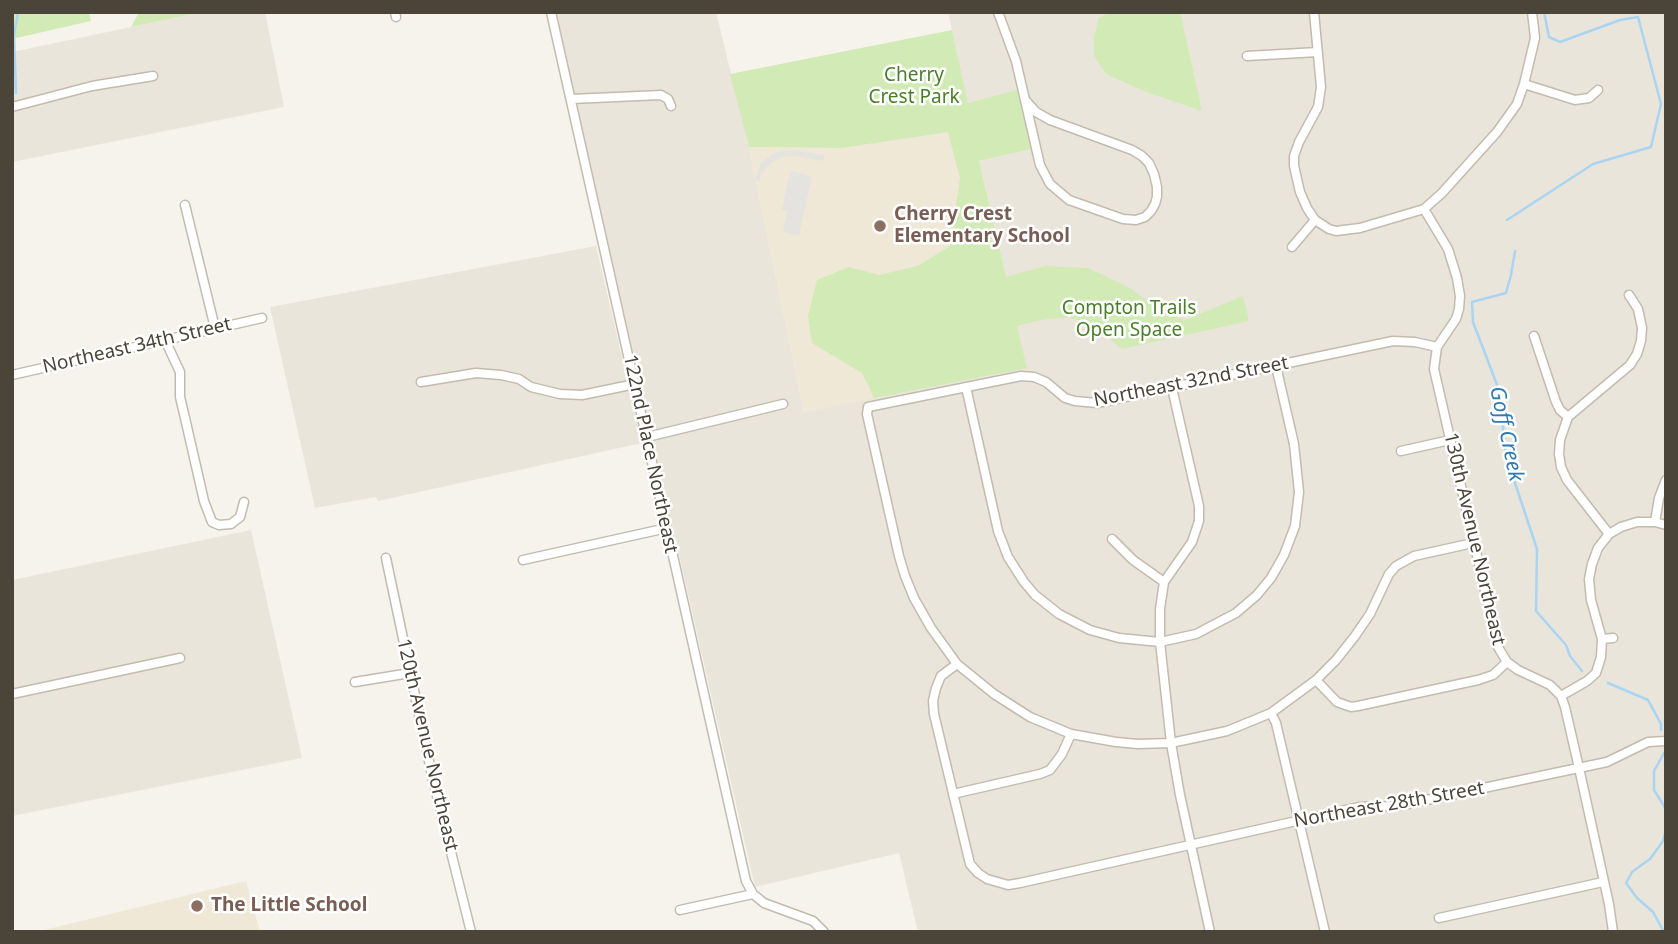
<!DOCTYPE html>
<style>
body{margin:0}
#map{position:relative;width:1678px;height:944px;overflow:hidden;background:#f6f3ec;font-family:"Noto Sans",sans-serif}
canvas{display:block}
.frame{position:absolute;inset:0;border:14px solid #4b4439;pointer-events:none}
</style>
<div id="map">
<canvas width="1678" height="944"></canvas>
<div class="frame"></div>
</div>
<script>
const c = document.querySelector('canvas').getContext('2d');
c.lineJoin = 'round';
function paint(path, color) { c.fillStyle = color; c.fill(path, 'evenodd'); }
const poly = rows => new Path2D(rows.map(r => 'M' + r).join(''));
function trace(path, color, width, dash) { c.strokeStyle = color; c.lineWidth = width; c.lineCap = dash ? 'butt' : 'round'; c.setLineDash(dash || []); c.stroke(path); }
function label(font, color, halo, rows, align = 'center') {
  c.font = font + ' "Noto Sans",sans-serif'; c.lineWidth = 5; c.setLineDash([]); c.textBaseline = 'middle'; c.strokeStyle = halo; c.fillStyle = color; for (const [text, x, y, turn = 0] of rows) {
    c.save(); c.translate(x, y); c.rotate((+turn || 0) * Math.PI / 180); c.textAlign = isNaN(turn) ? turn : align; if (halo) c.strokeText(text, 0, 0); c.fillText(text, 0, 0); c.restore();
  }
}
paint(poly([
 [203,12,265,12,284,107,12,162,12,52],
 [555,12,716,12,749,147,804,412,979,161,1030,149,1021,109,968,103,948,12,1666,12,1666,932,918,932,899,853,755,887],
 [596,246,642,443,378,501,376,497,315,508,270,307],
 [251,530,302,758,12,816,12,580]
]), '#eae5da');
paint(poly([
 [948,131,976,144,1027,368,804,412,749,147,842,148],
 [246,881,260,932,36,932]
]), '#efe8d6');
paint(poly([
 [12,12,89,12,91,21,12,39],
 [139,12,203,12,131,27],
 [1111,12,1180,12,1202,111,1146,92,1106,74,1094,56,1094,36,1099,18],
 [952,30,968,103,1017,90,1031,149,979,161,1006,277,1045,266,1088,268,1130,288,1162,312,1185,320,1243,296,1249,321,1122,349,1096,327,1069,317,1041,320,1017,326,1027,368,874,398,862,373,812,343,808,316,817,280,849,267,879,275,918,266,950,246,960,178,948,132,842,148,749,147,730,74]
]), '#d2eab5');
paint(poly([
 [782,151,796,151,825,155,823,161,796,156,781,157,768,165,761,175,760,181,755,180,761,163,773,154],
 [790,171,812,176,799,235,783,232,787,211,782,210]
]), '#e5e3e0');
trace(poly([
 [16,93,14,35,18,12],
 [1507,220,1593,164,1651,147,1661,104,1638,17,1620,20,1560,42,1549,37,1544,12],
 [1515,251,1511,275,1506,293,1472,302,1473,322,1499,390,1506,456,1537,549,1536,611,1566,645,1570,656,1582,671],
 [1608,683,1648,700,1661,724,1661,730],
 [1664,753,1654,771,1654,790,1666,809],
 [1664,932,1653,912,1637,898,1626,883,1632,872,1650,859,1663,841,1666,830]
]), '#a9d4f2', 2.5);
const minor = poly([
 [395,12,396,17],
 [551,12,746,881,753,894,764,903,813,921,824,932],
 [998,12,1016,61,1040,165,1050,184,1069,200,1123,219,1136,220,1145,217,1151,211,1155,204,1157,197,1157,187,1154,174,1149,163,1142,156,1132,150,1050,120,1036,112,1027,102],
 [1314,12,1321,87,1318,107,1299,142,1294,156,1294,166,1300,192,1307,208,1315,220],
 [1247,56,1318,52],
 [1524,84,1575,100,1589,98,1598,90],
 [571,99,661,95,668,99,671,106],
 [12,107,92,86,153,76],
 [185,205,215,328],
 [1424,209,1448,249,1457,278,1460,296,1459,309,1456,319,1437,347,1434,369,1498,647,1507,662,1518,670,1550,685,1561,696,1565,707,1579,768,1609,904,1613,932],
 [1292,247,1315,220,1329,229,1336,231,1360,228,1424,209,1442,193,1497,132,1517,104,1524,84,1535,38,1532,12],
 [1534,336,1556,402,1560,410,1568,417,1560,440,1559,454,1561,467,1567,480,1609,534,1598,548,1592,564,1589,579,1591,600,1602,639,1601,657,1596,673,1587,681,1561,696],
 [165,340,180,372,180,397,185,418,204,501,212,522,219,525,231,524,240,517,244,502],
 [12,375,262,318],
 [421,382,476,373,501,375,519,379,531,387,560,394,582,395,635,384],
 [966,387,998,531,1008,557,1024,582,1035,595,1059,614,1090,630,1119,638,1160,642,1196,634,1236,613,1257,595,1271,578,1284,555,1295,526,1299,492,1294,444,1276,366],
 [1172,388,1199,506,1199,521,1192,542,1164,582,1160,609,1160,642,1171,743,1180,795,1210,932],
 [1568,417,1630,365,1637,354,1641,341,1642,328,1638,309,1629,295],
 [647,437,783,404],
 [1401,451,1450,440],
 [1655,522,1659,498,1666,480],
 [1609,534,1621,527,1637,522,1655,522,1666,525],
 [1112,539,1133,560,1164,582],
 [386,558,433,780,471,932],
 [523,560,667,528],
 [1602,639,1613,638],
 [957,664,941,676,936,688,933,701,934,714,970,864,978,873,987,879,1008,885,1020,883,1359,807,1398,806,1607,762,1648,742,1666,741],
 [1316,680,1336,660,1355,636,1370,614,1389,574,1396,566,1414,556,1473,543],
 [355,682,410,673],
 [12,694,180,658],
 [1271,713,1276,723,1325,932],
 [1071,734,1030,717,994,694,957,664,931,628,914,598,905,576,899,556,867,414,868,407,1021,376,1034,377,1046,382,1065,398,1075,401,1097,403,1393,341,1415,342,1437,347],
 [953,794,1040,774,1050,770,1062,754,1071,734,1116,742,1138,744,1171,743,1227,731,1271,713,1316,680,1337,702,1351,707,1358,706,1478,680,1493,675,1507,662],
 [680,910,753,894],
 [1439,918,1603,882]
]);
trace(minor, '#c2bbae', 11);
trace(minor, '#fff', 8);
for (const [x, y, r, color] of [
 [880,226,7,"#8d6e63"],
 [197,906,7,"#8d6e63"]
]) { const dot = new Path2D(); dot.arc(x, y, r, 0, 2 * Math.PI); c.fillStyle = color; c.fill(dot); trace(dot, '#fff', 2.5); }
label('19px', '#4a7f2a', '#fff', [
 ["Cherry",914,76],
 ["Crest Park",914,98],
 ["Compton Trails",1129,309],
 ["Open Space",1129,331]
]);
label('bold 19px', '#785e54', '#fff', [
 ["Cherry Crest",894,215],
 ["Elementary School",894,237],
 ["The Little School",211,906]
], 'left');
label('19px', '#4b4439', '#fff', [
 ["Northeast 34th Street",137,346,-13],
 ["Northeast 32nd Street",1191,382,-11],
 ["122nd Place Northeast",650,454,78],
 ["130th Avenue Northeast",1474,539,77],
 ["120th Avenue Northeast",427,745,77],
 ["Northeast 28th Street",1389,805,-10]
]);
label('italic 21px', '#2e7ab2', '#fff', [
 ["Goff Creek",1506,434,78]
]);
</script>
